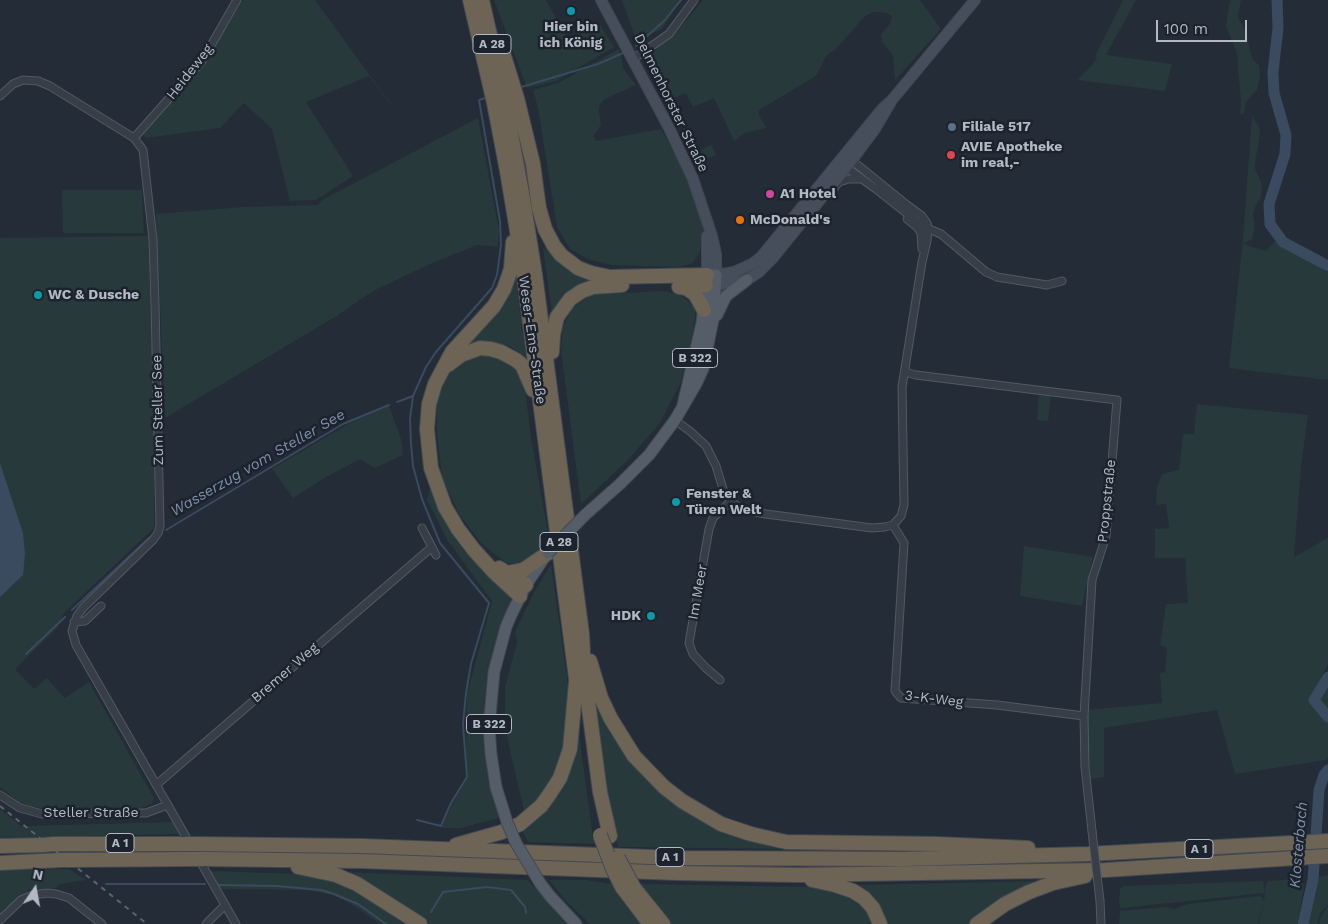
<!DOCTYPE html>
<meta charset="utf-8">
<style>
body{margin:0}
#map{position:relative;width:1328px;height:924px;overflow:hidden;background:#242c38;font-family:"Work Sans",sans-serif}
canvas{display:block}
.north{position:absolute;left:10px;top:864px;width:50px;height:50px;-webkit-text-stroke:4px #1d232d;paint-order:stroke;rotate:12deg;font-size:14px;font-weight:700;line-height:20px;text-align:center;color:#b2b9c4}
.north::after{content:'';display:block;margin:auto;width:18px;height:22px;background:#b2b9c4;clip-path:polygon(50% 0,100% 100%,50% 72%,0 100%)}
.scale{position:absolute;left:1156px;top:20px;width:91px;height:22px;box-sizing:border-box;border:2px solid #b2b9c4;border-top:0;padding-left:6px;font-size:15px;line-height:18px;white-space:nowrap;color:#b2b9c4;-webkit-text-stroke:4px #1d232d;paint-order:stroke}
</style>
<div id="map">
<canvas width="1328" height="924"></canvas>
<div class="north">N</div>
<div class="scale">100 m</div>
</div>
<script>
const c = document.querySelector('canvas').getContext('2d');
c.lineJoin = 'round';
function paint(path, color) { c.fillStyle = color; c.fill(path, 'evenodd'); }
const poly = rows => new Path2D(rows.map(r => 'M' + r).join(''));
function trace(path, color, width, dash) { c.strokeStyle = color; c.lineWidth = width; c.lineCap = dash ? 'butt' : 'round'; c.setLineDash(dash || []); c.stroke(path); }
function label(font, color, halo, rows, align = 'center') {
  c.font = font + ' "Work Sans",sans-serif'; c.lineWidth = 5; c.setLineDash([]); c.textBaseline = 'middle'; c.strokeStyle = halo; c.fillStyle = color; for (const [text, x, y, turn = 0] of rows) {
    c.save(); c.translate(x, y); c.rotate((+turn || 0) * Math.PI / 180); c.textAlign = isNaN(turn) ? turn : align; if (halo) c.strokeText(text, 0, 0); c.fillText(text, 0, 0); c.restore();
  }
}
paint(poly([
 [243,0,315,0,417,140,369,76,306,102,353,176,316,200,290,201,272,129,244,103,220,128,146,138,142,133,204,63],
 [494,0,546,0,568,40,599,23,614,47,556,81,527,88],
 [622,0,680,0,680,1,662,29,636,40],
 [703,0,920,0,941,29,895,80,893,56,883,43,881,35,891,22,892,16,886,13,873,12,864,17,836,49,826,56,816,76,759,110,759,115,766,128,745,133,734,141,714,98,693,107,686,93,664,103,642,57,648,51,675,34],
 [1123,0,1136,0,1106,55,1172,64,1165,91,1078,80,1097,59,1095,56],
 [1230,0,1241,0,1238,15,1239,20,1243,26,1247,35,1250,51,1253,60,1259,65,1260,75,1257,90,1246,102,1244,114,1240,114,1241,102,1237,53,1226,26],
 [619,49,624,70,636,85,605,99,600,104,599,111,601,125,593,136,596,141,661,129,690,180,703,229,700,252,693,263,678,267,611,265,588,259,570,249,557,227,538,108,533,90,558,83],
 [1252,116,1259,127,1260,134,1255,163,1255,169,1261,182,1262,191,1260,199,1255,207,1253,214,1255,228,1252,239,1243,244,1266,251,1275,241,1328,273,1328,380,1229,368,1243,238],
 [478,118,499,230,498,247,477,245,430,264,373,291,335,317,165,418,156,214,243,207,318,205,322,200],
 [711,145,716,155,705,159,701,150],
 [62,190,142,190,144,233,63,233],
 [148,236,155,426,154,528,63,614,58,627,15,669,34,689,47,678,65,698,89,682,154,798,152,804,141,808,56,810,40,808,27,806,18,801,0,787,0,238],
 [543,247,566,269,588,281,563,293,552,313],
 [515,275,526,357,509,346,482,340,468,344,484,328,503,301],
 [660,291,675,293,687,300,695,309,695,320,691,343,681,382,659,424,629,459,581,504,561,350,563,326,573,308,591,295],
 [479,356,496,357,512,365,521,375,526,395,531,438,549,538,534,557,518,564,506,563,481,543,459,514,442,477,437,433,437,401,448,375,460,363],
 [1039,394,1051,395,1048,421,1037,420],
 [1197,404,1308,415,1301,467,1294,557,1328,538,1328,664,1310,700,1328,723,1328,758,1326,760,1235,774,1217,710,1104,728,1104,777,1090,779,1087,710,1162,703,1160,673,1165,672,1167,648,1160,645,1166,604,1188,603,1185,558,1155,558,1155,529,1169,528,1166,504,1156,505,1157,487,1162,474,1179,470,1183,434,1194,434],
 [389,406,401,439,403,455,375,468,360,459,328,476,293,498,272,469,350,423],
 [431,485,508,592,510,597,510,606,500,629,490,666,484,702,485,758,491,789,499,818,461,828,442,828,452,805,468,777,466,758,467,694,492,601,448,541,427,500],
 [1024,546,1093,557,1082,606,1020,596],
 [551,564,570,699,571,722,554,781,525,815,508,742,505,720,505,687,517,643,515,632,534,592],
 [1328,682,1328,709,1320,700,1320,694],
 [599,710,628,756,714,827,793,849,618,847,606,798,595,712],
 [577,719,594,844,528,842,522,830,545,808,562,788,571,766],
 [0,809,21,826,173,822,179,834,0,838],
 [69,869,86,880,60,884,56,888,27,890,28,892,5,908,0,915,0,870],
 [209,871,302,874,331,878,359,889,413,924,380,924,351,904,333,895,305,890,220,889],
 [346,872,528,880,568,924,429,924,369,884],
 [1328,875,1328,905,1320,913,1317,924,1307,924,1316,894,1318,877],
 [1297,879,1302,882,1304,887,1297,924,1259,924,1263,905,1258,924,1119,924,1120,911,1167,907,1174,909,1188,904,1259,896,1263,898,1264,902,1266,884,1268,881],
 [549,880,586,880,612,884,642,924,590,924,566,901],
 [1039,881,983,911,969,924,885,924,854,885],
 [1263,881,1265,893,1121,908,1119,904,1120,889,1124,886],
 [637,884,812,887,834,889,866,905,876,924,670,924,663,918],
 [1327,907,1328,907,1328,924,1319,924,1321,916]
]), '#27393a');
paint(poly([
 [0,463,23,533,25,554,23,575,0,597]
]), '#3a4a5f');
trace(poly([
 [636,46,665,20,681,0],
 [518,88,598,64,623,53],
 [413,396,410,419,411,444,413,466,422,499,440,543,489,603,471,664,466,693,463,724,467,777,451,803,441,826,417,820],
 [397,402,413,396,426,367,436,352,492,288,497,275,501,245,500,221,479,100,488,97],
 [166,530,343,424,389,405],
 [72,610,150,537],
 [26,654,65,617],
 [106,884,205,884],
 [218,885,277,886,321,890,334,894,358,904,386,924],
 [431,912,443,892,487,887,511,890,525,907,526,913]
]), '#3a4a5f', 2);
trace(poly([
 [1277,0,1278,28,1273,72,1274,93,1286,135,1285,154,1269,204,1270,224,1283,242,1328,266],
 [1328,677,1314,700,1328,717],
 [1303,924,1313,880,1319,790,1324,775,1328,770]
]), '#3a4a5f', 11);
const street = poly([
 [633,59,669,34,694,0],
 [0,96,13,84,23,80,38,81,50,86,134,138,143,150,153,240,155,304,160,526,158,533,153,540,83,608,77,616,72,631,76,645,236,924],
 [134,138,202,61,237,0],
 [849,158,907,205,922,216,927,223,928,229,927,241,922,262,902,387,904,505,901,516,893,525,904,543,895,691,901,698,997,705,1084,716],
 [843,165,876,189,924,227,941,234,986,272,997,277,1047,285,1062,281],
 [835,187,839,182,849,179,862,179],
 [907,219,917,227,921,233,922,249],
 [905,372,916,375,1117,400,1106,536,1092,580,1084,716,1085,767,1092,831],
 [675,420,691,432,706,446,716,466,724,492,731,501,741,509,766,514,872,528,885,527,893,525],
 [422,528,436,555],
 [74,622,85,621,101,606],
 [720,680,706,668,693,654,689,643,709,529,713,518,731,501],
 [156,785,432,547],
 [0,795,20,808,42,814,139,813,146,813,168,805],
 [1100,901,1101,924],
 [0,920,21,900,33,895,48,893,56,894,69,898,102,924],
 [206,924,225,905]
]);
const secondary = poly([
 [601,0,669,128,693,179,712,236,716,254,716,275,734,272,752,264,761,257,882,109,892,100],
 [707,275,707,236],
 [716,285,747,280,759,272,772,259,846,168,875,129,892,100,975,0]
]);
const primary = poly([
 [717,315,726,296,747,280],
 [585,515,620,484,649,455,675,420,696,384,703,369,713,320,716,275,707,275,702,323,683,405],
 [496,787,491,754,489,727,494,672,506,627,512,613,526,585,544,558],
 [540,883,550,896,576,924]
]);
const highway = poly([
 [470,0,494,103,507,171,521,255,577,686],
 [482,0,505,101,523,199,535,274,582,634,584,671,600,792,610,836],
 [500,43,517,98,533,164,539,208,545,229,554,246,561,255,578,268,591,273,610,277,707,275],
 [513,242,511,269,504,289,494,306,452,352,435,384,429,404,427,429,431,468,445,507,458,529,474,550,494,572,520,596],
 [681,285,706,285],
 [679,287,686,288,695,294,704,310],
 [552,352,553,335,557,317,570,299,582,291,593,287,622,285],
 [448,365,461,355,480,348,491,349,501,352,516,360,522,365,533,390],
 [499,568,526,585],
 [507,573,523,570,548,553],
 [590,661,601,698,611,719,634,756,664,787,682,801,721,824,751,834,786,842,937,844,1028,848],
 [54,844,185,844],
 [194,844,362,846,678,858,903,859,1088,854,1328,841],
 [456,845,502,832,520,824,541,806,549,795,560,778,570,749,576,682],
 [0,846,43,845],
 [203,859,361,861,678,873,796,875,1105,870,1328,856],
 [73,860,194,859],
 [0,863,62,860],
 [298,867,336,875,357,884,420,924],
 [812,880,835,885,853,891,864,898,873,908,880,924],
 [634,888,663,924],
 [625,891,650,924],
 [977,924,1005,904,1029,892,1053,883,1085,876]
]);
trace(street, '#525963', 9);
trace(secondary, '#404751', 12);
trace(primary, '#404751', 13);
trace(highway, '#424953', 16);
trace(street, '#373e48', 7);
trace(secondary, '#464e5b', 10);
trace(primary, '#555d68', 11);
trace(highway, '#6e6455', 14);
trace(poly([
 [0,806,147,924]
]), '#5a636f', 2, [5, 5]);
const streetBridge = poly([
 [1092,831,1100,901]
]);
const primaryBridge = poly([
 [548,553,585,515],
 [496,787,507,822,516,843,540,883]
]);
const highwayBridge = poly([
 [600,835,613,869,623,889],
 [185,844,194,844],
 [43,845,54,844],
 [618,858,634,888],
 [194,859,203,859],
 [62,860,73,860]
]);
trace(streetBridge, '#525963', 9, []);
trace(primaryBridge, '#404751', 13, []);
trace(highwayBridge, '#424953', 16, []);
trace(streetBridge, '#373e48', 7);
trace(primaryBridge, '#555d68', 11);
trace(highwayBridge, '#6e6455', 14);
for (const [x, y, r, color] of [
 [571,11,5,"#0f9aa8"],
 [952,127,5,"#5c6f8a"],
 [951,155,5,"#e0444e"],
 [770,194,5,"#d1479c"],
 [740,220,5,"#e8710a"],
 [38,295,5,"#0f9aa8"],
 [676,502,5,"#0f9aa8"],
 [651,616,5,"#0f9aa8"]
]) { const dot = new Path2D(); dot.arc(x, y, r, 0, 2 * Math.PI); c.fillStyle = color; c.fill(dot); trace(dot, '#1d232d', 2); }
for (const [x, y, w] of [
 [492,44,38],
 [695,358,45],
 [559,542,38],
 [489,724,45],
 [120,843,28],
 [1199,849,28],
 [670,857,28]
]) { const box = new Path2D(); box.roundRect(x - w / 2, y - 9.5, w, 19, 4); c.fillStyle = '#1d232d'; c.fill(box); trace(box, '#b2b9c4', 1); }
label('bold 12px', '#b2b9c4', null, [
 ["A 28",492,44],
 ["B 322",695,358],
 ["A 28",559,542],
 ["B 322",489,724],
 ["A 1",120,843],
 ["A 1",1199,849],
 ["A 1",670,857]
]);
label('bold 14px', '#b2b9c4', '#1d232d', [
 ["Hier bin",571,27,"center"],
 ["ich König",571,43,"center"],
 ["Filiale 517",962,127],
 ["AVIE Apotheke",961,147],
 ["im real,-",961,163],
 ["A1 Hotel",780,194],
 ["McDonald's",750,220],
 ["WC & Dusche",48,295],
 ["Fenster &",686,494],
 ["Türen Welt",686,510],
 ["HDK",641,616,"right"]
], 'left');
label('14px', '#b2b9c4', '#1d232d', [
 ["Heideweg",190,72,-52],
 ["Delmenhorster Straße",671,103,64],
 ["Weser-Ems-Straße",532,340,82],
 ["Zum Steller See",158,410,-91],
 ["Proppstraße",1107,501,-84],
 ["Im Meer",698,592,-80],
 ["Bremer Weg",285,673,-41],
 ["3-K-Weg",934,699,7],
 ["Steller Straße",91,813]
]);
label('italic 15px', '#7c90aa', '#1d232d', [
 ["Wasserzug vom Steller See",258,463,-30],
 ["Klosterbach",1299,845,-85]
]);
</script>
